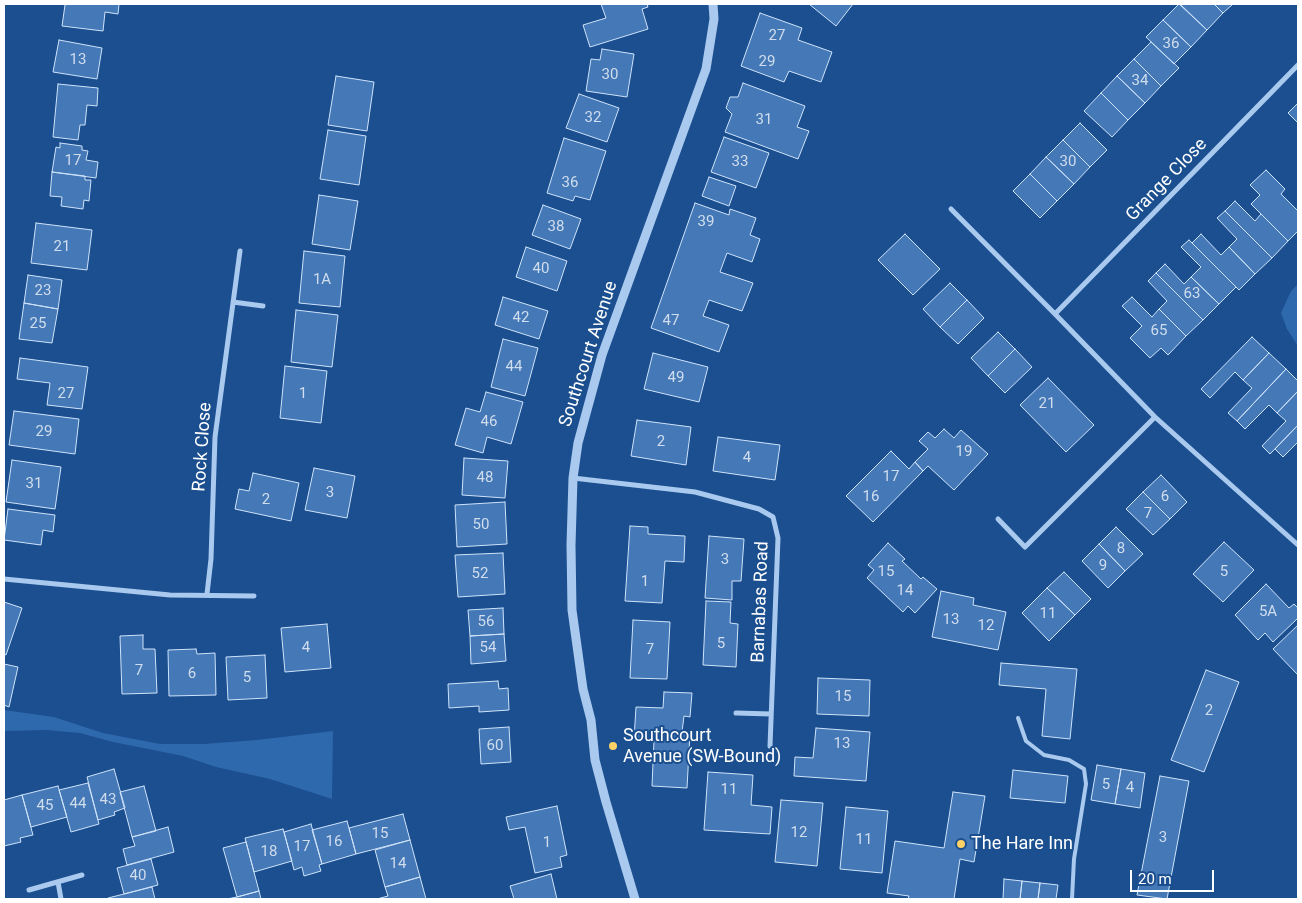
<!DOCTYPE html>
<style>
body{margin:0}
#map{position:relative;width:1302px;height:903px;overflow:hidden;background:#1b4f8f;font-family:Roboto,sans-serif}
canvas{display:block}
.frame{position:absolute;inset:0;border:5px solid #fff;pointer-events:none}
.scale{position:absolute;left:1130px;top:870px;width:84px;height:22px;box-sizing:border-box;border:2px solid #fff;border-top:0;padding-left:6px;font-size:15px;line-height:18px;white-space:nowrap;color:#fff;-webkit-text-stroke:4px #1b4f8f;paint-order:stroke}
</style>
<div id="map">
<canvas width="1302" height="903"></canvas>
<div class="frame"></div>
<div class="scale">20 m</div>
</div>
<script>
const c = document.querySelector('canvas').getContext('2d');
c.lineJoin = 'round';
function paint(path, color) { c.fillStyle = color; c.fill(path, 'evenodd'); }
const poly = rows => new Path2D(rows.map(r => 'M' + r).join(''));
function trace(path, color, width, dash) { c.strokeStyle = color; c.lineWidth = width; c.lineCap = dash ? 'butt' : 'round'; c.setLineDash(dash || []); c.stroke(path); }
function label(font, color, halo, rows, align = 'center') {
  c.font = font + ' Roboto,sans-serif'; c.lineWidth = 4; c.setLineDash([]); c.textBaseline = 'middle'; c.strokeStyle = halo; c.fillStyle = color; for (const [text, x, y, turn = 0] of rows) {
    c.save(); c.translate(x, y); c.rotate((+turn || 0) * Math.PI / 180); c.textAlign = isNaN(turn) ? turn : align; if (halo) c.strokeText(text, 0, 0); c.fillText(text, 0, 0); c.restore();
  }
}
paint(poly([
 [1298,284,1298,346,1287,329,1281,313,1291,291],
 [4,710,54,717,103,733,160,744,204,744,257,740,333,731,332,799,270,779,216,767,183,756,113,742,80,733,46,730,4,731]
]), '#2e69ad');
const building = poly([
 [68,4,119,4,118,14,105,12,103,31,62,26,65,5,68,4],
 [601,4,647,4,648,7,642,9,648,29,590,47,583,25,606,18,601,4],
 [809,4,853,4,836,26,809,4],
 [1179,4,1207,30,1191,47,1163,20,1179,4],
 [1180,4,1214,4,1223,13,1207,30,1180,4],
 [1214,4,1233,4,1223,13,1214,4],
 [760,13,802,28,798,40,832,52,821,82,789,71,784,82,741,66,760,13],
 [1163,20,1191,47,1174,64,1146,37,1163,20],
 [59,40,102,48,97,79,53,72,59,40],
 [1151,42,1179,68,1161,86,1134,59,1151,42],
 [602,49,634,54,627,97,586,91,591,59,600,60,602,49],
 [1134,59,1161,86,1145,103,1117,76,1134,59],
 [336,76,374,82,367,131,328,125,336,76],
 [1117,76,1145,103,1128,120,1101,93,1117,76],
 [743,83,805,106,797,127,809,131,798,159,725,132,732,114,726,108,730,97,738,97,743,83],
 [58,84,98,88,97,106,87,105,85,125,80,125,78,140,53,137,58,84],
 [1101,93,1128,120,1112,137,1084,111,1101,93],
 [579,94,619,108,607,142,566,128,579,94],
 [1298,103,1298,123,1288,113,1298,103],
 [1080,123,1107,150,1090,167,1063,140,1080,123],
 [328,130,366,136,359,185,320,179,328,130],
 [724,137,769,153,756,188,711,172,724,137],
 [564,138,606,151,590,200,575,196,573,201,547,193,564,138],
 [1063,140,1090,167,1074,184,1046,157,1063,140],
 [60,143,82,146,82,150,88,151,86,160,98,162,96,178,52,172,56,147,60,148,60,143],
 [1046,157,1074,184,1057,201,1030,174,1046,157],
 [1266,170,1285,189,1281,194,1298,211,1298,231,1288,241,1251,204,1260,195,1250,185,1266,170],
 [52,172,85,176,85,180,91,180,89,201,84,200,83,209,61,206,62,197,50,196,52,172],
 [1030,174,1057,201,1040,218,1013,191,1030,174],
 [709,177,736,186,729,206,702,196,709,177],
 [319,195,358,201,350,250,312,244,319,195],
 [1235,201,1255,221,1261,214,1288,241,1272,258,1225,211,1235,201],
 [695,203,729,215,730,209,756,218,750,235,760,239,752,262,727,253,720,272,753,283,742,311,709,300,703,316,729,325,719,352,651,328,695,203],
 [543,205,581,219,570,249,532,235,543,205],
 [1225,211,1272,258,1255,274,1229,247,1237,239,1217,218,1225,211],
 [36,223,92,230,87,270,31,263,36,223],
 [905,234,940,269,913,295,878,260,905,234],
 [1201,234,1221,255,1229,247,1255,274,1239,290,1192,243,1201,234],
 [1189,240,1236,287,1219,304,1191,277,1201,267,1181,247,1189,240],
 [526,247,567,261,557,291,516,277,526,247],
 [304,251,345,256,340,307,299,303,304,251],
 [1165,264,1184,284,1191,277,1219,304,1203,320,1156,273,1165,264],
 [1156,273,1203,320,1186,336,1159,309,1167,301,1148,281,1156,273],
 [28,275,62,280,58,309,24,303,28,275],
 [950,283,967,300,940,327,923,309,950,283],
 [503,297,548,311,539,339,495,325,503,297],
 [1132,297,1152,317,1159,309,1186,336,1168,355,1161,348,1150,358,1130,338,1142,326,1122,306,1132,297],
 [967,300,984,318,958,344,940,327,967,300],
 [24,303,58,309,52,343,19,339,24,303],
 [296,310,338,315,332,367,291,362,296,310],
 [998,332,1015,349,988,376,971,358,998,332],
 [1252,337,1269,353,1243,380,1235,372,1210,398,1201,389,1252,337],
 [503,339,538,348,525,396,491,387,503,339],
 [1015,349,1032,367,1005,393,988,376,1015,349],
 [653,353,708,367,699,402,644,389,653,353],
 [1269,353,1286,369,1237,421,1228,413,1252,388,1243,380,1269,353],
 [20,358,88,367,82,409,47,405,50,383,17,379,20,358],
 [285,366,327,371,321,423,280,418,285,366],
 [1286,369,1298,381,1298,391,1277,413,1269,405,1245,429,1237,421,1286,369],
 [1048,378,1094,425,1066,452,1020,405,1048,378],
 [1298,391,1298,425,1270,454,1262,446,1286,421,1277,413,1298,391],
 [486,392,523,402,511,444,487,437,483,453,455,445,466,408,480,412,486,392],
 [14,411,79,419,75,454,9,445,14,411],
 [637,420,691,427,686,465,631,456,637,420],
 [1298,425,1298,442,1283,457,1275,449,1298,425],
 [944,429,954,438,961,430,988,454,954,490,928,466,923,471,915,462,928,449,919,441,928,432,935,438,944,429],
 [718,437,780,445,775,480,713,471,718,437],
 [891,451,909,469,915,462,923,471,873,522,846,496,891,451],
 [464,458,508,461,505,498,462,495,464,458],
 [12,460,61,467,55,509,6,502,12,460],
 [314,468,355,476,347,518,305,510,314,468],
 [253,473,299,483,291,521,235,509,239,489,249,491,253,473],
 [1161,475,1187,502,1170,519,1143,492,1161,475],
 [1143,492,1170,519,1153,535,1126,509,1143,492],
 [505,502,507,544,457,547,455,505,505,502],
 [8,509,55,515,53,532,43,530,41,545,4,540,8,509],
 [630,526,648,527,648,534,685,536,684,562,665,561,662,603,625,601,630,526],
 [1116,527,1143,554,1125,571,1099,544,1116,527],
 [709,536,744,539,741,581,732,581,732,600,705,598,709,536],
 [1224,542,1254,570,1223,602,1193,574,1224,542],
 [888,543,905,559,902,561,921,579,923,577,937,589,915,613,908,606,903,612,867,578,874,570,868,565,888,543],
 [1099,544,1125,571,1108,588,1082,561,1099,544],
 [503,553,505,594,458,597,455,555,503,553],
 [1064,572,1091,599,1075,615,1047,588,1064,572],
 [1266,584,1289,608,1294,604,1298,608,1298,618,1273,642,1265,633,1258,640,1235,615,1266,584],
 [1047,588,1075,615,1049,641,1022,613,1047,588],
 [941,591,974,598,973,605,1006,612,998,650,932,637,941,591],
 [706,601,731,602,730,623,738,624,736,667,703,665,706,601],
 [4,602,22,608,6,655,4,654,4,602],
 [503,608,504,634,470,636,468,610,503,608],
 [633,620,670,622,667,679,630,678,633,620],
 [327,624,331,668,285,672,281,628,327,624],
 [1298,625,1298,673,1297,674,1273,649,1298,625],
 [504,634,506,661,471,664,470,636,504,634],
 [143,635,143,649,155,649,157,693,122,694,120,636,143,635],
 [196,649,197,654,215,653,216,695,169,696,168,650,196,649],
 [265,655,267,698,228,700,226,657,265,655],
 [1001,663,1077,669,1070,739,1042,736,1046,689,999,685,1001,663],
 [4,664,18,667,9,707,4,705,4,664],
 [1206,670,1239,682,1204,772,1171,760,1206,670],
 [818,678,870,680,869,716,817,714,818,678],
 [498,681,499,689,508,688,509,710,479,712,479,706,449,708,448,684,498,681],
 [664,692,692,693,690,717,684,716,682,732,690,733,687,788,652,786,654,740,634,739,636,707,663,708,664,692],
 [509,727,511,762,481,764,479,729,509,727],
 [816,728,870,732,866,781,794,776,795,757,813,758,816,728],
 [1097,765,1121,769,1115,804,1091,800,1097,765],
 [114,769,125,808,114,812,115,815,98,820,87,777,114,769],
 [1121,769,1145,773,1140,808,1115,804,1121,769],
 [1013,770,1068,776,1065,803,1010,798,1013,770],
 [708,772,753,775,751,805,772,807,770,834,704,830,708,772],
 [1160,776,1189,781,1167,899,1137,895,1160,776],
 [88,783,99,824,71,832,59,790,88,783],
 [58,786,67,817,31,827,22,795,58,786],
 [144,786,156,831,132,837,120,792,144,786],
 [953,792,985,796,974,862,960,859,954,899,908,899,909,896,887,893,895,841,944,848,953,792],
 [22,795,33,835,20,838,21,842,4,846,4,800,22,795],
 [781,800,823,803,817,866,775,862,781,800],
 [557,806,567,855,560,857,562,867,535,873,525,827,509,830,506,817,557,806],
 [846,807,888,811,882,873,840,869,846,807],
 [403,814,410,840,356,854,349,828,403,814],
 [347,821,356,854,322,864,312,830,347,821],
 [311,824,322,864,319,865,321,871,304,876,302,867,294,870,284,832,311,824],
 [168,827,174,852,127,865,123,849,135,846,132,837,168,827],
 [283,829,292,861,254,872,245,838,283,829],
 [410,840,420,877,385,887,375,850,410,840],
 [246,842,259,891,237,897,223,848,246,842],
 [151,859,158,885,124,894,117,868,151,859],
 [551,874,557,899,514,899,510,886,551,874],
 [420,877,426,899,377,899,388,896,385,887,420,877],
 [1004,879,1022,881,1020,899,1003,899,1004,879],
 [1022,881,1040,883,1038,899,1020,899,1022,881],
 [1040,883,1058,885,1056,899,1038,899,1040,883],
 [152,887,155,899,108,899,108,898,152,887],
 [259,891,261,899,227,899,237,897,259,891]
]);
paint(building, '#4478b7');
trace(building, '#cfe3fa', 1);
trace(poly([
 [1018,718,1026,741,1044,755,1069,760,1084,769,1086,784,1074,859,1072,899]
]), '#a9c9ee', 4);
trace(poly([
 [1298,65,1055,314,1155,417,1298,545],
 [951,209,1055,314],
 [233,302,263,306],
 [573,478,695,492,759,509,773,517,778,538,770,746],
 [998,519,1025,547,1155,417],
 [4,579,170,595,254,596],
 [207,594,211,559,215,437,240,251],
 [736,713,771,714],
 [58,882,61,899],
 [29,890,82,875]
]), '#a9c9ee', 5);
trace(poly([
 [635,899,606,802,595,760,591,720,583,689,572,610,571,545,573,478,578,443,602,355,706,69,714,19,713,4]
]), '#a9c9ee', 9);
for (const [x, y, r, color] of [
 [613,746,5,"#ffd166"],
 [961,844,5,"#ffd166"]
]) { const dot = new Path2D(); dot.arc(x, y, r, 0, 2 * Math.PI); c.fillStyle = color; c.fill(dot); trace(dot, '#1b4f8f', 2); }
label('15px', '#d0dded', null, [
 ["27",777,36],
 ["36",1171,44],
 ["13",78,60],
 ["29",767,62],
 ["30",610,75],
 ["34",1140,81],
 ["32",593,118],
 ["31",764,120],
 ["17",73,161],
 ["33",740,162],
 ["30",1068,162],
 ["36",570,183],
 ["39",706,222],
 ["38",556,227],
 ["21",62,247],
 ["40",541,269],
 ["1A",322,280],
 ["23",43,291],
 ["63",1192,294],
 ["42",521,318],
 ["47",671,321],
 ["25",38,324],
 ["65",1159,331],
 ["44",514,367],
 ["49",676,378],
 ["27",66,394],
 ["1",303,394],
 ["21",1047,404],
 ["46",489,422],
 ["29",44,432],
 ["2",661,442],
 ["19",964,452],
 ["4",747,458],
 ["17",891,477],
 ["48",485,478],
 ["31",34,484],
 ["3",330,493],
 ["16",871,497],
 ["6",1165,497],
 ["2",266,500],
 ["7",1148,514],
 ["50",481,525],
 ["8",1121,549],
 ["3",725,560],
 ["9",1103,566],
 ["15",886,572],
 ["5",1224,572],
 ["52",480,574],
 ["1",645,582],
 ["14",905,591],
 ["5A",1268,612],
 ["11",1048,614],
 ["13",951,620],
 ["56",486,622],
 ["12",986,626],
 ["5",721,644],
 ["4",306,648],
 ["54",488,648],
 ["7",650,650],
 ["7",139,671],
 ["6",192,674],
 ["5",247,678],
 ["15",843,697],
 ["2",1209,711],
 ["13",842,744],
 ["60",495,746],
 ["5",1106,785],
 ["4",1130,788],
 ["11",729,790],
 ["43",108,800],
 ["44",78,804],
 ["45",45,806],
 ["12",799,833],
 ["15",380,834],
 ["3",1163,838],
 ["11",864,840],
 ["16",334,842],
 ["1",547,843],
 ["17",302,847],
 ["18",269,852],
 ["14",398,864],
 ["40",138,876]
]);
label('18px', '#fff', '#1b4f8f', [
 ["Grange Close",1167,180,-46],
 ["Southcourt Avenue",589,354,-72],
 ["Rock Close",203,447,-86],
 ["Barnabas Road",761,602,-88]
]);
label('18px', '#fff', '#1b4f8f', [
 ["Southcourt",623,736],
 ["Avenue (SW-Bound)",623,757],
 ["The Hare Inn",971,844]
], 'left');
</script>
